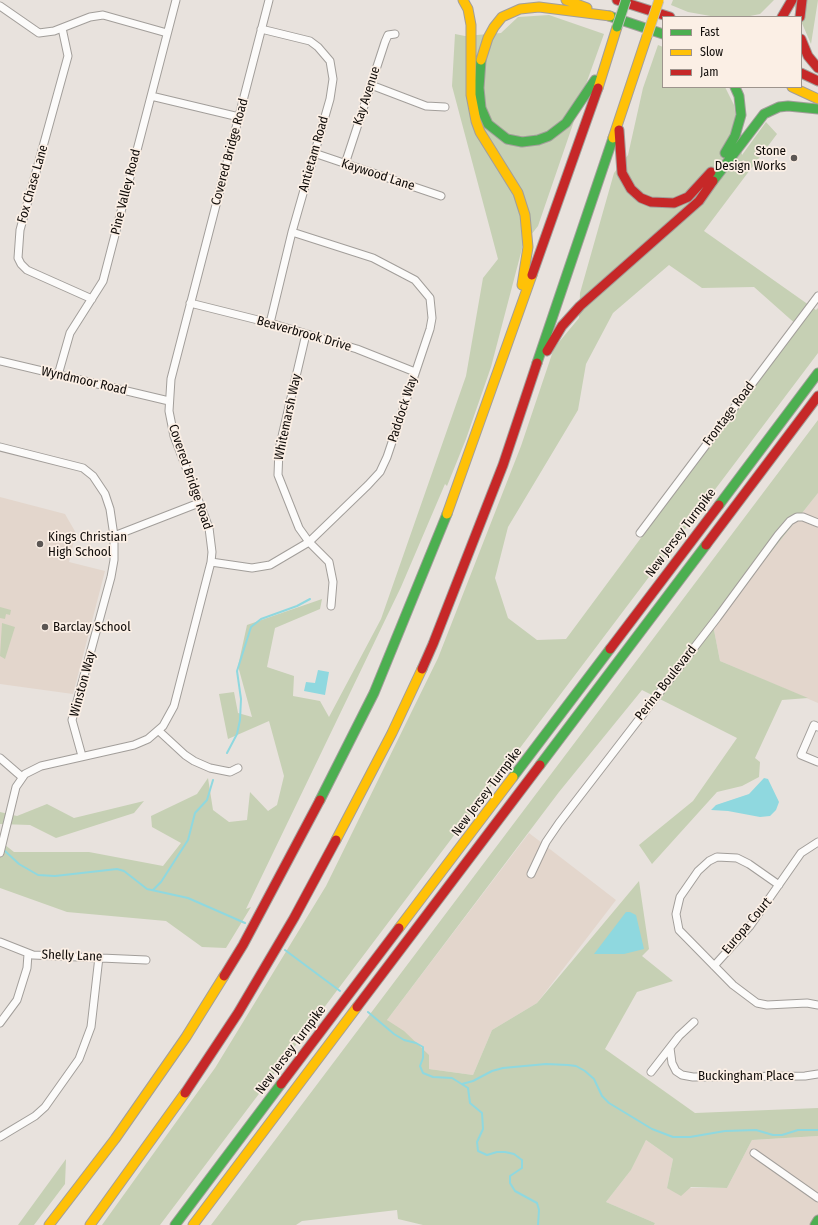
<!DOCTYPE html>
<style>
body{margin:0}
#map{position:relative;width:818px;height:1225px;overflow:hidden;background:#e8e2dd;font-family:"Fira Sans Condensed",sans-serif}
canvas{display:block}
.legend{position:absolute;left:662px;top:16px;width:140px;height:72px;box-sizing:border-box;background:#fbefe5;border:1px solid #9d948d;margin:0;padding:5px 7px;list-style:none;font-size:12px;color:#0f0b08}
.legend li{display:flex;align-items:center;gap:8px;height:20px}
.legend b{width:20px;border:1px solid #9d948d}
</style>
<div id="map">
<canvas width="818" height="1225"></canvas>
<ul class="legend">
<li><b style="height:5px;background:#4caf50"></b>Fast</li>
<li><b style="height:5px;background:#ffc107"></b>Slow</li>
<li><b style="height:5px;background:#c62828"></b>Jam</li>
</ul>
</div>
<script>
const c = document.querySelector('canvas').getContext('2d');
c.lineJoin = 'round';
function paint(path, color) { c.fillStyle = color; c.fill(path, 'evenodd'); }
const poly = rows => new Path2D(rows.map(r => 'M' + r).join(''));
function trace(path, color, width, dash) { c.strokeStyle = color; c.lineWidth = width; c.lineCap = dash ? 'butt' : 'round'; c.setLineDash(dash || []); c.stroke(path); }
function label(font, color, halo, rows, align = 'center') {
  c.font = font + ' "Fira Sans Condensed",sans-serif'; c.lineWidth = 3.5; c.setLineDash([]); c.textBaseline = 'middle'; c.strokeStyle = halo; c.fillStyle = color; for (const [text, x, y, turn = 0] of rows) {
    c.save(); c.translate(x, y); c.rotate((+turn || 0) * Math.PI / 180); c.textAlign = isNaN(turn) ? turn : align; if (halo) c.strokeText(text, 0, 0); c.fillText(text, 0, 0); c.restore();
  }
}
paint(poly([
 [818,493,818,703,720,661,713,625],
 [0,497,65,514,76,533,69,562,105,571,73,694,0,684],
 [529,833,616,900,537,1003,492,1030,473,1075,429,1069,387,1020],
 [818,1136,818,1220,814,1225,654,1225,655,1223,606,1202,631,1170,646,1140,673,1159,667,1188,727,1188,752,1140]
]), '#e3d6cc');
paint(poly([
 [673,0,774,0,760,14,745,17,716,17,688,12,671,5],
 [792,0,818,0,811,44,801,21],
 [549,15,604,34,581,98,573,124,538,226,523,245,491,367,466,439,447,486,445,484,401,587,246,909,251,907,226,948,202,947,166,921,67,912,0,888,0,841,14,852,89,852,163,866,181,843,152,827,151,816,197,794,208,778,213,810,229,822,247,820,250,792,268,811,277,805,284,776,269,721,228,739,219,694,234,692,238,713,252,717,238,666,247,625,322,599,320,609,275,628,267,667,294,676,293,696,320,701,329,717,381,619,466,376,483,278,498,259,452,86,455,34,465,36,501,33,518,17],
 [658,45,663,47,663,87,725,87,734,105,742,155,766,122,777,134,704,231,816,310,818,308,818,353,160,1225,102,1225,215,1068,326,886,438,658,521,446,554,348,579,318,580,293,614,173,628,155,643,88],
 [669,265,702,288,754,287,798,326,566,639,537,640,508,618,495,578,508,527,578,410,586,364,613,313],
 [818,420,818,493,713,625,720,661,808,698,782,700,755,758,760,762,759,777,742,786,717,792,652,864,639,845,693,801,737,738,642,690,559,792,387,1020,404,1031,429,1055,429,1069,473,1075,492,1030,537,1003,639,881,649,949,642,956,673,981,637,992,605,1049,695,1113,818,1108,818,1136,752,1140,727,1188,691,1187,681,1196,667,1188,673,1159,646,1140,631,1170,606,1202,655,1223,654,1225,423,1225,398,1219,397,1210,302,1221,296,1225,211,1225],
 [0,607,11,610,10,615,6,614,5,619,0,618],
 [2,623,15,627,5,659,0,656],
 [144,801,134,813,56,838,30,825,0,824,0,812,17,816,47,804,74,818],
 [66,1159,65,1184,34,1225,18,1225]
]), '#c6d0b4');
paint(poly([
 [318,670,329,672,325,695,304,691,306,682,315,683],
 [764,778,768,779,779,802,776,810,770,816,760,817,728,811,711,810,716,805,749,794],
 [626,912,630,912,636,915,644,949,624,954,594,954]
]), '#8fd8df');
trace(poly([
 [227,753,237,734,240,720,241,699,237,671,251,627,261,619,297,606,310,599],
 [5,851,19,864,38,875,55,876,117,869,124,871,147,889,188,898,245,923],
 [153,890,161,882,188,840,195,813,207,800,213,780],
 [285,950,340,991],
 [368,1012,394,1034,404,1040,416,1043,423,1047,423,1058,420,1066,423,1073,433,1077,452,1078,468,1088,470,1103,482,1113,483,1129,477,1142,478,1151,487,1155,497,1152,505,1152,514,1154,522,1160,522,1168,510,1176,510,1183,515,1191,537,1203,539,1210,538,1225],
 [462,1084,473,1081,492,1071,503,1068,546,1064,568,1065,576,1066,585,1071,594,1079,602,1096,609,1103,652,1129,673,1137,690,1137,725,1131,756,1130,773,1135,782,1135,798,1130,818,1130]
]), '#8fd8df', 2);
const street = poly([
 [0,6,39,33,54,31,90,17,103,15,167,33],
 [62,28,68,56,20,230,18,258,21,264,27,270,92,299],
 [261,29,310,41,318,47,330,61,333,79,330,99,292,232,270,323],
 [371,85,426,106,445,107],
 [151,96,239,117],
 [314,153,441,196],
 [345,164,385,42,388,35,395,34],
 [190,303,270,323,357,349,415,372],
 [306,334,279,449,278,475,299,528,309,542,329,562,333,582,331,606],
 [0,361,169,401],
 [58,375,70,333,103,281,176,0],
 [0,447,83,468,93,476,105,494,110,509,114,536,114,560,111,577,72,720,82,756],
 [640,533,818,296],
 [114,536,199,503],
 [211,562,252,568,270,565,309,542,368,485,380,472,387,457,430,329,432,318,430,298,415,280,373,258,292,232],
 [818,727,814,725,801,755,818,762],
 [159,731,185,755,194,761,210,768,230,772,238,768],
 [0,758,22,777],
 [0,853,16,787,25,774,41,766,134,745,148,739,163,726,174,706,211,562,212,552,209,528,174,436,169,411,171,379,269,0],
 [531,874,546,842,559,823,717,618,778,535,790,521,797,517,803,517,818,523],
 [779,885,749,864,737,858,717,857,709,861,698,871,680,897,676,914,679,930,733,985,757,1003,767,1005,807,1003,818,1005],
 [0,942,33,955,146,960],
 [714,966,750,926,801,853,818,842],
 [0,1023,17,1000,27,968,28,954],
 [670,1048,672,1063,676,1071,682,1075,693,1077,805,1076,818,1074],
 [651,1072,679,1036,694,1022],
 [0,1137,35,1116,45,1107,79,1059,91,1027,99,957],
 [754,1153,818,1198]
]);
const fast = poly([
 [609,16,663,34],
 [481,60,479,88,481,108,488,124,507,139,522,142,538,140,549,136,566,123,595,80],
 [725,153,735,136,741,115,739,96,735,87],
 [713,181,764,114,779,107,788,106,818,109],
 [537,363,613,138],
 [719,505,818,373],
 [540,765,706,545],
 [513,777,610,649],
 [320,800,374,693,447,514],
 [175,1225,281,1084],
 [815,1225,818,1220]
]);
const slow = poly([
 [463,0,468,9,471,25,471,95,476,121,480,132,518,193,525,215,528,247,522,285],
 [566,0,587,8],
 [481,60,488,38,494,27,502,17,520,9,539,7,610,16],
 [792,87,818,99],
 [598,88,617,27],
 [613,138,647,36],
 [447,514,532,275],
 [336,840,392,733,422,669],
 [399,928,513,777],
 [49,1225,115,1139,186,1037,224,976],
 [90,1225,185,1093],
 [193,1225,357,1007]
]);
const jam = poly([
 [617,0,670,17],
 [782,17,792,0],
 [800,17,802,0],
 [801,39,808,56,818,68],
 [801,73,818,81],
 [619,130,622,173,631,189,641,198,651,202,674,203,688,197,711,172],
 [532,275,598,88],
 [547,351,562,326,580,306,699,201,713,181],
 [706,545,818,396],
 [610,649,719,505],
 [422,669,433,644,503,465,537,363],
 [224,976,243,945,320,800],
 [357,1007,540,765],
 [281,1084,399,928],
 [185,1093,238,1013,294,918,336,840]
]);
trace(street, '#a29e9a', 9);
trace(fast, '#a29e9a', 11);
trace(slow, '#a29e9a', 11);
trace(jam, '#a29e9a', 11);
trace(street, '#fcfbfa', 7);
trace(fast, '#4caf50', 9);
trace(slow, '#ffc107', 9);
trace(jam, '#c62828', 9);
const fastBridge = poly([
 [617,27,626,0]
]);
const slowBridge = poly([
 [647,36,659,0]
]);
trace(fastBridge, '#c2bfbd', 11, []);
trace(slowBridge, '#c2bfbd', 11, []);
trace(fastBridge, '#4caf50', 9);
trace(slowBridge, '#ffc107', 9);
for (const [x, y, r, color] of [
 [794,158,4,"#5b5653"],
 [40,544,4,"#5b5653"],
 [45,627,4,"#5b5653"]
]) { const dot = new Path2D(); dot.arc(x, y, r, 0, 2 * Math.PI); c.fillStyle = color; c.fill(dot); trace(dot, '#fbefe5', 1.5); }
label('13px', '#0f0b08', '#fbefe5', [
 ["Kay Avenue",367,96,-72],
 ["Covered Bridge Road",230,152,-75],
 ["Antietam Road",314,154,-74],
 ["Kaywood Lane",378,175,18],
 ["Fox Chase Lane",33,184,-74],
 ["Pine Valley Road",126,192,-76],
 ["Beaverbrook Drive",304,334,16],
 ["Wyndmoor Road",84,381,13],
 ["Paddock Way",403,409,-72],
 ["Frontage Road",729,414,-53],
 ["Whitemarsh Way",288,417,-78],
 ["Covered Bridge Road",190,477,71],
 ["New Jersey Turnpike",681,533,-53],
 ["Perina Boulevard",666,683,-52],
 ["Winston Way",83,684,-75],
 ["New Jersey Turnpike",487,792,-53],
 ["Europa Court",747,926,-50],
 ["Shelly Lane",72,956,2],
 ["New Jersey Turnpike",291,1050,-53],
 ["Buckingham Place",746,1076]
]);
label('13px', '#0f0b08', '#fbefe5', [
 ["Stone",786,151,"right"],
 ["Design Works",786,166,"right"],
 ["Kings Christian",48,537],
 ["High School",48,552],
 ["Barclay School",53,627]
], 'left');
</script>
